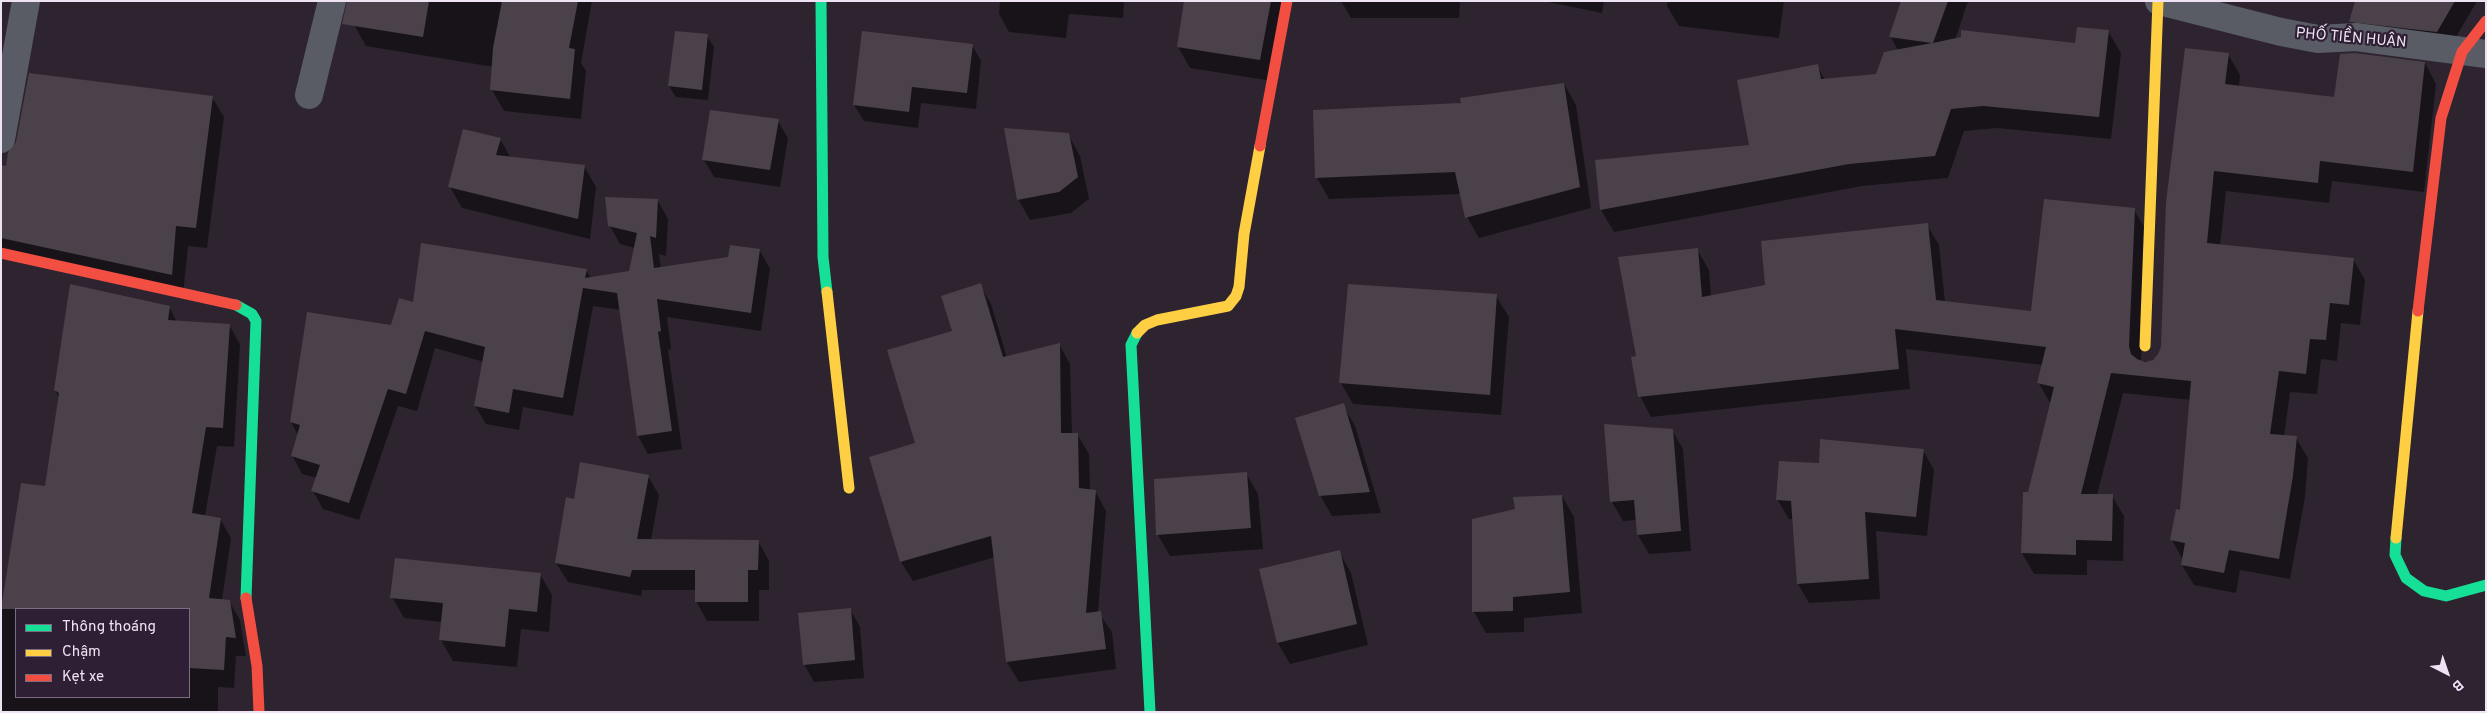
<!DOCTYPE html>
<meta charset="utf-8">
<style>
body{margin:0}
#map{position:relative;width:2487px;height:713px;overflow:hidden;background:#2d2430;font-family:Overpass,sans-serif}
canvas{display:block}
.frame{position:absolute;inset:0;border:2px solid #eee3f2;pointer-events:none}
.legend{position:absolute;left:15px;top:608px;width:175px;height:90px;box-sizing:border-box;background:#2f1f35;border:1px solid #7b6d81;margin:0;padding:6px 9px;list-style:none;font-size:15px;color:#eee3f2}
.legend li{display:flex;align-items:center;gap:10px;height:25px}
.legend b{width:25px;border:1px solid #7b6d81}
.north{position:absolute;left:2422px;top:648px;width:50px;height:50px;-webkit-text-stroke:4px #2f1f35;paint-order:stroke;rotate:139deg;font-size:14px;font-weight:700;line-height:20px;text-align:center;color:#eee3f2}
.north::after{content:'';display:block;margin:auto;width:18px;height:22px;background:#eee3f2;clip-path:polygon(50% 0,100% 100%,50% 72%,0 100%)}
</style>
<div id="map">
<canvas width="2487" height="713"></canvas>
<div class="frame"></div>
<ul class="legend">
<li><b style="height:6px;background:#16e098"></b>Thông thoáng</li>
<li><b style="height:6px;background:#ffcf43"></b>Chậm</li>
<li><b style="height:6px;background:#f24e42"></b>Kẹt xe</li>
</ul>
<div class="north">B</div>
</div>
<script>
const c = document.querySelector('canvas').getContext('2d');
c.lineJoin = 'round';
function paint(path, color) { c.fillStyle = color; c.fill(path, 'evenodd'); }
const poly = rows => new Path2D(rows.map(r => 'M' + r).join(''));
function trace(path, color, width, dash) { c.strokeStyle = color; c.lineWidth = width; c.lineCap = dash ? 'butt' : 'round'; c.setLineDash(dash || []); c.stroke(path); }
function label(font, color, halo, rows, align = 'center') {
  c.font = font + ' Overpass,sans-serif'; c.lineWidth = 4.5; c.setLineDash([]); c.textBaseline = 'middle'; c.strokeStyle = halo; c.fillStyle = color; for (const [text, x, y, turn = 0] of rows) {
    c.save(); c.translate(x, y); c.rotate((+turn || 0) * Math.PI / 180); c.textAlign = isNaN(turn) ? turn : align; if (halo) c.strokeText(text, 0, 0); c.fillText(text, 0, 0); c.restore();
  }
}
paint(poly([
 [359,1,592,1,581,63,586,71,581,119,504,111,492,90,494,67,366,46,354,25],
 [1000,1,1124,1,1123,18,1069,14,1066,38,1009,32,999,14],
 [1186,1,1290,1,1272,81,1190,68,1178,47],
 [1341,1,1460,1,1459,18,1351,18],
 [1543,1,1604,1,1602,13],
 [1668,1,1784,1,1779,38,1679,26,1667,6],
 [1903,1,1968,1,1955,40,2076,44,2108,31,2121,53,2111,139,1997,128,1964,131,1948,178,1862,186,1614,232,1601,210,1751,146,1817,66,1825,80,1877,75,1898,50,1890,36],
 [2357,1,2477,1,2448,51,2362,41,2350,22],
 [676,32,707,36,714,47,708,100,676,97,669,86],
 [863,32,972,45,981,61,976,109,921,103,918,128,864,121,854,105],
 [2228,54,2240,75,2239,87,2335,98,2425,63,2436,84,2424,192,2332,181,2329,203,2226,191,2220,246,2353,259,2365,280,2360,325,2341,323,2337,361,2321,359,2317,394,2290,392,2284,437,2296,438,2308,458,2305,497,2290,579,2240,570,2236,593,2194,585,2182,565,2183,560,2172,540,2181,511,2191,400,2123,393,2097,495,2112,496,2124,516,2123,561,2087,560,2087,575,2034,574,2022,553,2024,493,2029,493,2050,403,2038,382,2043,365,1906,349,1910,389,1651,417,1640,396,1638,357,1697,249,1709,270,1711,296,1767,286,1927,225,1939,245,1945,302,2032,313,2134,210,2146,230,2141,362,2152,361,2159,355,2162,347],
 [1564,84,1576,105,1591,208,1479,238,1467,217,1461,194,1329,199,1317,178,1314,111,1462,105],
 [212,97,224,117,207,248,188,246,183,295,1,256,1,172],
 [778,121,788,138,780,187,714,177,704,160],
 [1068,134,1080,156,1089,199,1071,213,1030,220,1018,199],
 [500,139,511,158,584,166,596,187,590,239,462,208,450,187],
 [658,201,668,219,666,256,659,254,661,268,729,258,760,251,770,269,761,331,667,317,671,349,668,350,682,449,648,454,638,436,621,310,593,306,573,416,523,407,519,430,486,424,475,406,484,362,435,348,417,411,398,406,359,520,323,509,313,491,317,478,302,474,292,455,298,435,291,422,414,303,586,270,591,278,630,273,635,248,620,244,610,226],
 [980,285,991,304,1007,358,1059,344,1070,364,1072,434,1077,434,1089,454,1090,490,1095,491,1106,511,1098,612,1112,632,1116,669,1019,682,1007,662,995,557,913,581,901,562,916,444,954,332],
 [1349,285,1496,296,1509,317,1501,415,1353,404,1341,383],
 [169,307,177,322,229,325,240,344,234,447,217,446,205,516,220,519,231,538,222,600,229,601,240,620,246,656,236,656,234,688,218,687,218,712,1,712,1,617,22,484,46,488,59,398,55,390],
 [16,609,189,609,189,697,16,697],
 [1343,405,1355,426,1381,513,1332,516,1320,495],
 [1672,430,1683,449,1691,551,1649,554,1638,535,1637,520,1623,521,1612,502],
 [1923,450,1934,470,1927,536,1876,531,1880,599,1809,603,1798,584,1794,519,1789,519,1777,499],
 [1246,473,1258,494,1263,549,1170,556,1158,535],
 [648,476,659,495,651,540,758,541,769,561,769,590,759,590,759,621,707,621,696,601,696,590,642,590,641,596,568,582,556,563,575,501],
 [1562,496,1574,517,1582,613,1524,618,1524,632,1486,633,1474,612,1516,510],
 [1339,552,1351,573,1368,645,1290,664,1278,643,1261,570],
 [540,574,552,595,549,632,521,629,517,667,453,661,441,640,442,622,404,618,392,597],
 [850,609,860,627,864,678,814,682,804,664]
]), '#0007');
paint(poly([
 [347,1,429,1,423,37,342,24],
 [502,1,578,1,569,48,575,49,570,99,490,90,493,48],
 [1184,1,1271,1,1260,60,1177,47],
 [1901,1,1948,1,1933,43,1961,37,1961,30,2075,43,2077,27,2109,30,2099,117,1983,106,1951,109,1935,156,1849,164,1600,210,1595,160,1749,145,1737,80,1818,64,1821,79,1876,74,1884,52,1932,43,1889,37],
 [2355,1,2455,1,2437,32,2349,22],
 [675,31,708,34,702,90,668,86],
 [862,31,973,44,967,93,912,87,909,112,853,105],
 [2185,48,2229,53,2225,84,2334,97,2340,54,2355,53,2425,62,2413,172,2320,161,2318,183,2214,171,2207,243,2354,258,2349,305,2330,303,2326,340,2310,339,2306,374,2279,371,2270,434,2297,436,2293,476,2279,559,2229,550,2224,573,2181,565,2185,543,2170,540,2176,509,2180,510,2191,381,2111,373,2081,494,2113,494,2112,541,2076,540,2076,555,2021,553,2023,492,2028,492,2054,387,2037,383,2046,347,1895,329,1899,369,1638,397,1631,357,1636,356,1618,257,1698,248,1702,297,1765,285,1761,241,1928,223,1936,300,2031,311,2044,199,2135,208,2129,346,2131,354,2137,359,2145,362,2153,360,2158,354,2161,347,2166,202],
 [29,73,213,96,196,228,176,226,172,275,1,238,1,165,6,166,8,152,16,142],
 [1564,83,1580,187,1465,218,1455,172,1315,178,1313,110,1461,103,1460,98],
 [710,110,779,119,770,170,702,160],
 [1004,128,1069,133,1078,177,1059,192,1017,200],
 [463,129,501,138,496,155,585,165,578,219,448,187],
 [605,197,658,199,656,238,650,236,654,268,728,257,730,245,760,249,751,313,657,299,661,331,658,332,672,431,637,436,617,293,583,288,563,398,513,389,509,413,474,406,485,347,425,331,406,394,388,389,349,503,311,491,320,465,291,456,300,425,290,422,307,312,391,325,399,298,413,302,421,243,587,269,585,278,629,271,637,233,608,226],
 [981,283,1003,357,1060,343,1061,433,1078,433,1079,488,1096,490,1086,613,1101,611,1106,649,1006,662,991,536,900,562,869,457,915,443,887,350,952,331,941,296],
 [70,284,170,306,168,320,230,324,223,428,206,427,192,513,221,518,209,598,230,600,236,638,226,637,224,670,189,668,189,609,1,609,21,483,45,486,59,393,54,390],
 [1348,284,1497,294,1490,395,1339,383],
 [1344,403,1370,492,1319,496,1295,418],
 [1604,424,1673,429,1681,531,1637,535,1634,500,1610,502],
 [1820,439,1924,449,1916,517,1865,512,1869,579,1797,584,1791,501,1776,500,1779,461,1819,463],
 [580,462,649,475,637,539,759,540,758,570,748,570,748,602,695,602,695,570,632,570,630,577,555,563,566,497,574,499],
 [1247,472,1251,528,1156,535,1154,479],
 [1562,495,1570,592,1513,597,1513,611,1472,612,1472,519,1515,509,1513,497],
 [1340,550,1357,624,1277,643,1259,569],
 [395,558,541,573,537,612,509,609,505,647,439,640,443,603,390,598],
 [851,608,855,660,803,665,798,613]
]), '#4a414b');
trace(poly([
 [2159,1,2281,32,2318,39,2356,37,2486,54],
 [309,95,332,1],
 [1,139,26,1]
]), '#595c64', 28);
trace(poly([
 [821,1,823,257,827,292],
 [236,305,252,314,256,321,246,598],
 [1137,333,1131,345,1150,712],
 [2396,538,2395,555,2406,578,2424,591,2446,596,2486,585]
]), '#16e098', 11);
trace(poly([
 [827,292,849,488],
 [1137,333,1145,325,1157,320,1228,306,1236,296,1239,287,1244,234,1260,146],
 [2145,346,2158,1],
 [2396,538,2418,311]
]), '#ffcf43', 11);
trace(poly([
 [1260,146,1287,1],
 [1,253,236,305],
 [2418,311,2441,118,2462,52,2486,21],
 [246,598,257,666,259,712]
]), '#f24e42', 11);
label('15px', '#eee3f2', '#2f1f35', [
 ["PHỐ TIỀN HUÂN",2351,39,5]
]);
</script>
